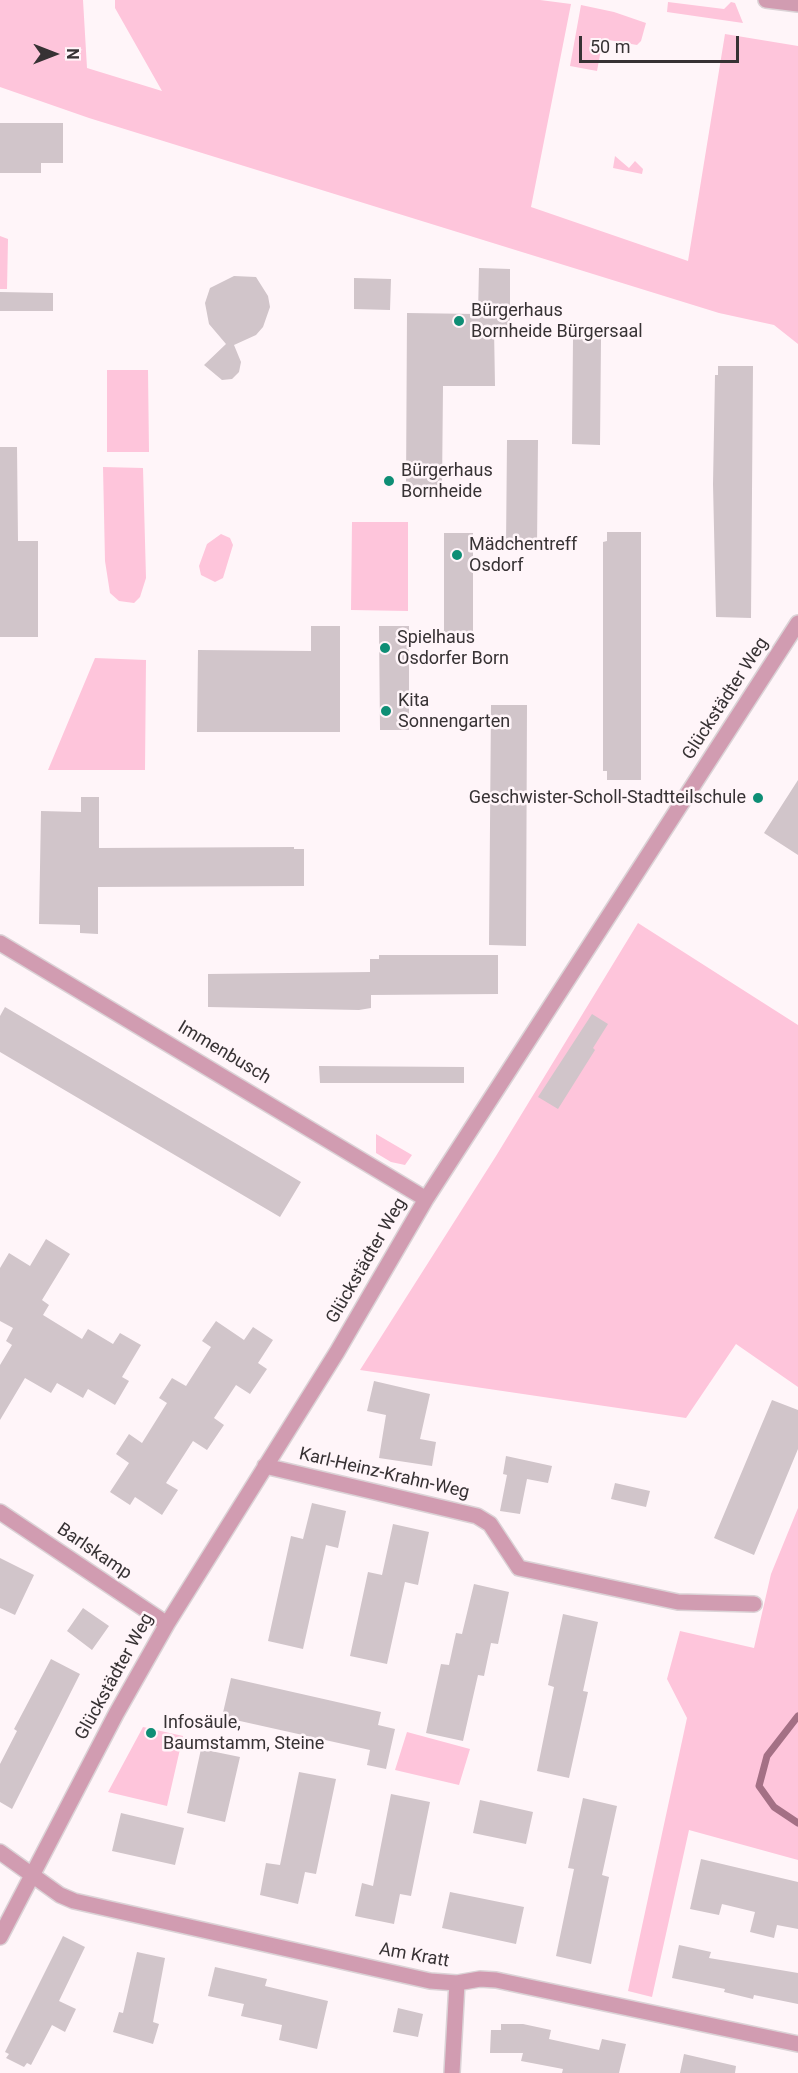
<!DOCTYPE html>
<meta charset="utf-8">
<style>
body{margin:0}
#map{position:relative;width:798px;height:2073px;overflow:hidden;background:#fff5f9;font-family:Roboto,sans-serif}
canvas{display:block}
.north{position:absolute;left:24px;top:24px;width:60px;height:60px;-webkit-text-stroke:4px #fff5f9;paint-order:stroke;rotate:90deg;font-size:16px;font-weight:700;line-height:24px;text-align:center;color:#373234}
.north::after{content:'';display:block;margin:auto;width:21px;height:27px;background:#373234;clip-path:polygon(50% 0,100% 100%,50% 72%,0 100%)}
.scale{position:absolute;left:579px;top:36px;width:160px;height:27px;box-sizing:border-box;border:3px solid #373234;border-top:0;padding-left:8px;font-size:18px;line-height:21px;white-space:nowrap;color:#373234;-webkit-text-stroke:4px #fff5f9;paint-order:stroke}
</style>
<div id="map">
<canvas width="798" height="2073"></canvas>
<div class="north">N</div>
<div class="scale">50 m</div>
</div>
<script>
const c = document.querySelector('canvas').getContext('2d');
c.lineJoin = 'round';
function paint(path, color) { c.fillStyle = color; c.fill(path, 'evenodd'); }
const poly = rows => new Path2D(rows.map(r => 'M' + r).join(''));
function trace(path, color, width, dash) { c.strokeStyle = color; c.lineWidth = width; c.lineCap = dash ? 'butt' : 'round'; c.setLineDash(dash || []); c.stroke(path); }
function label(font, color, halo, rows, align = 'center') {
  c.font = font + ' Roboto,sans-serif'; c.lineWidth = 5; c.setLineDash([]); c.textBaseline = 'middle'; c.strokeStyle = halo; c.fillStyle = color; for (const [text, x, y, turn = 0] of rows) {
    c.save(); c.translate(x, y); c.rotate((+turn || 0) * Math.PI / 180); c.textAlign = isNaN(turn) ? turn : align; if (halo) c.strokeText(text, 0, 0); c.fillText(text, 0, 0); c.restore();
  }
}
paint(poly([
 [0,0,83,0,87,68,162,91,115,8,115,0,540,0,571,4,531,207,688,261,725,34,798,46,798,344,774,325,719,313,89,118,0,87],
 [668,2,724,9,731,2,735,3,743,23,667,12],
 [581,5,614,12,646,23,641,41,637,45,603,39,597,71,570,66],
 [615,156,629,168,635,161,643,169,642,174,613,168],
 [0,236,8,239,7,289,0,289],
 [107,370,148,370,149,452,107,452],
 [103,467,143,468,146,578,140,597,134,603,119,601,110,593,105,561],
 [352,522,408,522,408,611,351,610],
 [221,534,230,538,233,545,223,578,215,582,201,575,199,566,207,544],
 [95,658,146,660,145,770,48,770],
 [638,923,798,1025,798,1387,736,1344,686,1418,360,1370,496,1156],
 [376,1134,412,1155,405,1165,391,1162,376,1153],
 [798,1508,798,1860,689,1830,652,1997,628,1991,687,1718,667,1679,680,1631,754,1648,771,1574],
 [143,1727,183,1736,167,1806,108,1792],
 [407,1732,470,1749,459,1785,395,1770]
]), '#fec5db');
trace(poly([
 [798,1716,767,1756,759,1786,774,1807,798,1823]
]), '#a47085', 7);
paint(poly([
 [0,123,63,123,63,163,41,163,41,173,0,173],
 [479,268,510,269,510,328,494,328,495,386,443,386,442,488,406,489,407,313,478,314],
 [234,276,256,277,268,296,270,307,263,327,256,335,234,345,241,362,239,372,232,379,222,380,204,365,226,344,209,324,205,303,210,288],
 [354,278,391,279,390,310,354,309],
 [0,292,53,293,53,311,0,311],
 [573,339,601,339,600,445,572,444],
 [718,366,753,366,751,618,716,617,713,484,715,375,718,375],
 [507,440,538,440,537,547,506,547],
 [0,447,17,447,18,541,38,541,38,637,0,637],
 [607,532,641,532,641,780,607,780,607,771,603,771,603,542,607,541],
 [444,533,473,533,473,641,444,641],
 [311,626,340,626,340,732,197,732,198,650,311,651],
 [379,626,409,626,409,730,380,730],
 [491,705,527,705,526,946,489,945],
 [798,780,798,855,764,833],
 [81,797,99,797,99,848,294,847,294,849,304,849,304,886,98,887,98,934,80,933,80,925,39,924,41,811,81,812],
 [379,955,498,955,498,994,371,995,371,1008,359,1010,208,1007,208,974,370,972,370,959,379,959],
 [5,1007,301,1182,280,1217,0,1052,0,1016],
 [592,1014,608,1024,593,1048,595,1050,558,1109,538,1097],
 [319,1066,464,1067,464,1083,320,1083],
 [46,1239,70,1254,42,1300,49,1305,43,1315,82,1339,88,1329,113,1344,120,1333,141,1345,122,1377,129,1381,115,1405,88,1389,83,1398,57,1383,51,1393,25,1378,0,1420,0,1365,12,1345,6,1341,13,1328,0,1321,0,1268,9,1253,30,1266],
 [216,1321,244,1340,253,1327,273,1340,258,1363,267,1369,250,1394,236,1385,214,1418,224,1425,207,1450,193,1441,166,1483,178,1490,162,1515,135,1497,130,1505,110,1492,129,1463,116,1454,129,1434,142,1443,167,1403,159,1398,172,1378,186,1386,211,1347,202,1341],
 [374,1381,430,1394,420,1439,436,1442,432,1466,379,1458,386,1415,367,1411],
 [772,1400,798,1410,798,1449,754,1555,714,1538],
 [506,1456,552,1466,548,1483,527,1479,520,1514,500,1511,507,1475,503,1474],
 [615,1483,650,1491,646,1507,611,1499],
 [312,1503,346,1511,338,1548,326,1545,303,1649,268,1641,291,1536,303,1539],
 [393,1524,429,1532,418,1585,405,1582,387,1664,350,1656,368,1572,382,1575],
 [0,1558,34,1575,15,1615,0,1608],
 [474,1584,509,1592,498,1644,491,1643,484,1676,478,1675,463,1741,426,1733,441,1664,449,1665,456,1633,462,1634],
 [83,1608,109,1626,92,1650,67,1631],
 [563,1614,598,1622,583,1691,588,1692,569,1778,537,1771,554,1687,548,1685],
 [51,1659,80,1674,12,1809,0,1802,0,1764,17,1731,14,1729],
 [231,1678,381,1712,378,1725,395,1729,386,1769,367,1765,370,1750,222,1717],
 [201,1749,240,1757,225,1822,187,1813],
 [299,1772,336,1779,316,1874,305,1872,298,1904,260,1895,266,1863,280,1865],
 [391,1794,430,1802,411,1896,400,1894,394,1924,355,1916,362,1883,373,1886],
 [583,1798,617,1806,602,1875,609,1877,591,1964,556,1956,574,1869,568,1868],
 [480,1800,533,1812,526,1844,473,1833],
 [121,1813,184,1828,175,1865,112,1851],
 [701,1859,798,1882,798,1929,777,1925,774,1938,750,1932,755,1912,722,1904,719,1915,690,1909],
 [450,1892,524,1907,516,1944,442,1928],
 [63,1936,85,1947,59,2001,76,2009,65,2032,52,2025,31,2065,27,2063,24,2067,6,2058,9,2054,5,2052],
 [679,1945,711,1952,709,1958,798,1973,798,2004,754,1995,753,1999,724,1992,725,1989,672,1978],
 [137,1952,165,1958,153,2022,159,2024,153,2044,113,2032,119,2012,123,2013],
 [215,1967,267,1979,265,1986,328,2001,317,2049,279,2040,282,2025,241,2016,244,2004,208,1996],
 [398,2008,423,2014,418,2037,393,2032],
 [501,2024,523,2024,551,2030,549,2039,599,2050,602,2039,626,2044,619,2073,562,2073,563,2069,521,2061,523,2053,490,2053,491,2030,501,2030],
 [684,2054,736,2066,735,2073,680,2073]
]), '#d1c5ca');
const minor = poly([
 [766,0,798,4],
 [0,943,426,1199],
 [265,1466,477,1516,490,1524,519,1568,678,1602,754,1604],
 [0,1512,167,1624],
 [0,1852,60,1895,74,1901,430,1981,457,1983,480,1979,496,1980,798,2044],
 [0,1937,116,1714,167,1624,337,1352,426,1199,798,623],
 [452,2073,457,1983]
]);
trace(minor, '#dbd2d6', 18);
trace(minor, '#d19cb1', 15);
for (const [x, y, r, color] of [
 [459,321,6,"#0e8e75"],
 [389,481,6,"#0e8e75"],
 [457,555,6,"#0e8e75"],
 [385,648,6,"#0e8e75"],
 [386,711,6,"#0e8e75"],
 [758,798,6,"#0e8e75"],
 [151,1733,6,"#0e8e75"]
]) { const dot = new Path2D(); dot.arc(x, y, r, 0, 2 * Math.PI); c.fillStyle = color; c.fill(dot); trace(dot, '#fff5f9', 2); }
label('18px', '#373234', '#fff5f9', [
 ["Bürgerhaus",471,311],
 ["Bornheide Bürgersaal",471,332],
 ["Bürgerhaus",401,471],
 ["Bornheide",401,492],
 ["Mädchentreff",469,545],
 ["Osdorf",469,566],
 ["Spielhaus",397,638],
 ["Osdorfer Born",397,659],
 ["Kita",398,701],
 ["Sonnengarten",398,722],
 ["Geschwister-Scholl-Stadtteilschule",746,798,"right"],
 ["Infosäule,",163,1723],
 ["Baumstamm, Steine",163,1744]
], 'left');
label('18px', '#373234', '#fff5f9', [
 ["Glückstädter Weg",726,699,-57],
 ["Immenbusch",224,1053,31],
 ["Glückstädter Weg",367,1261,-60],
 ["Karl-Heinz-Krahn-Weg",384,1474,13],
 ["Barlskamp",94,1552,34],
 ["Glückstädter Weg",115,1677,-61],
 ["Am Kratt",414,1956,10]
]);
</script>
